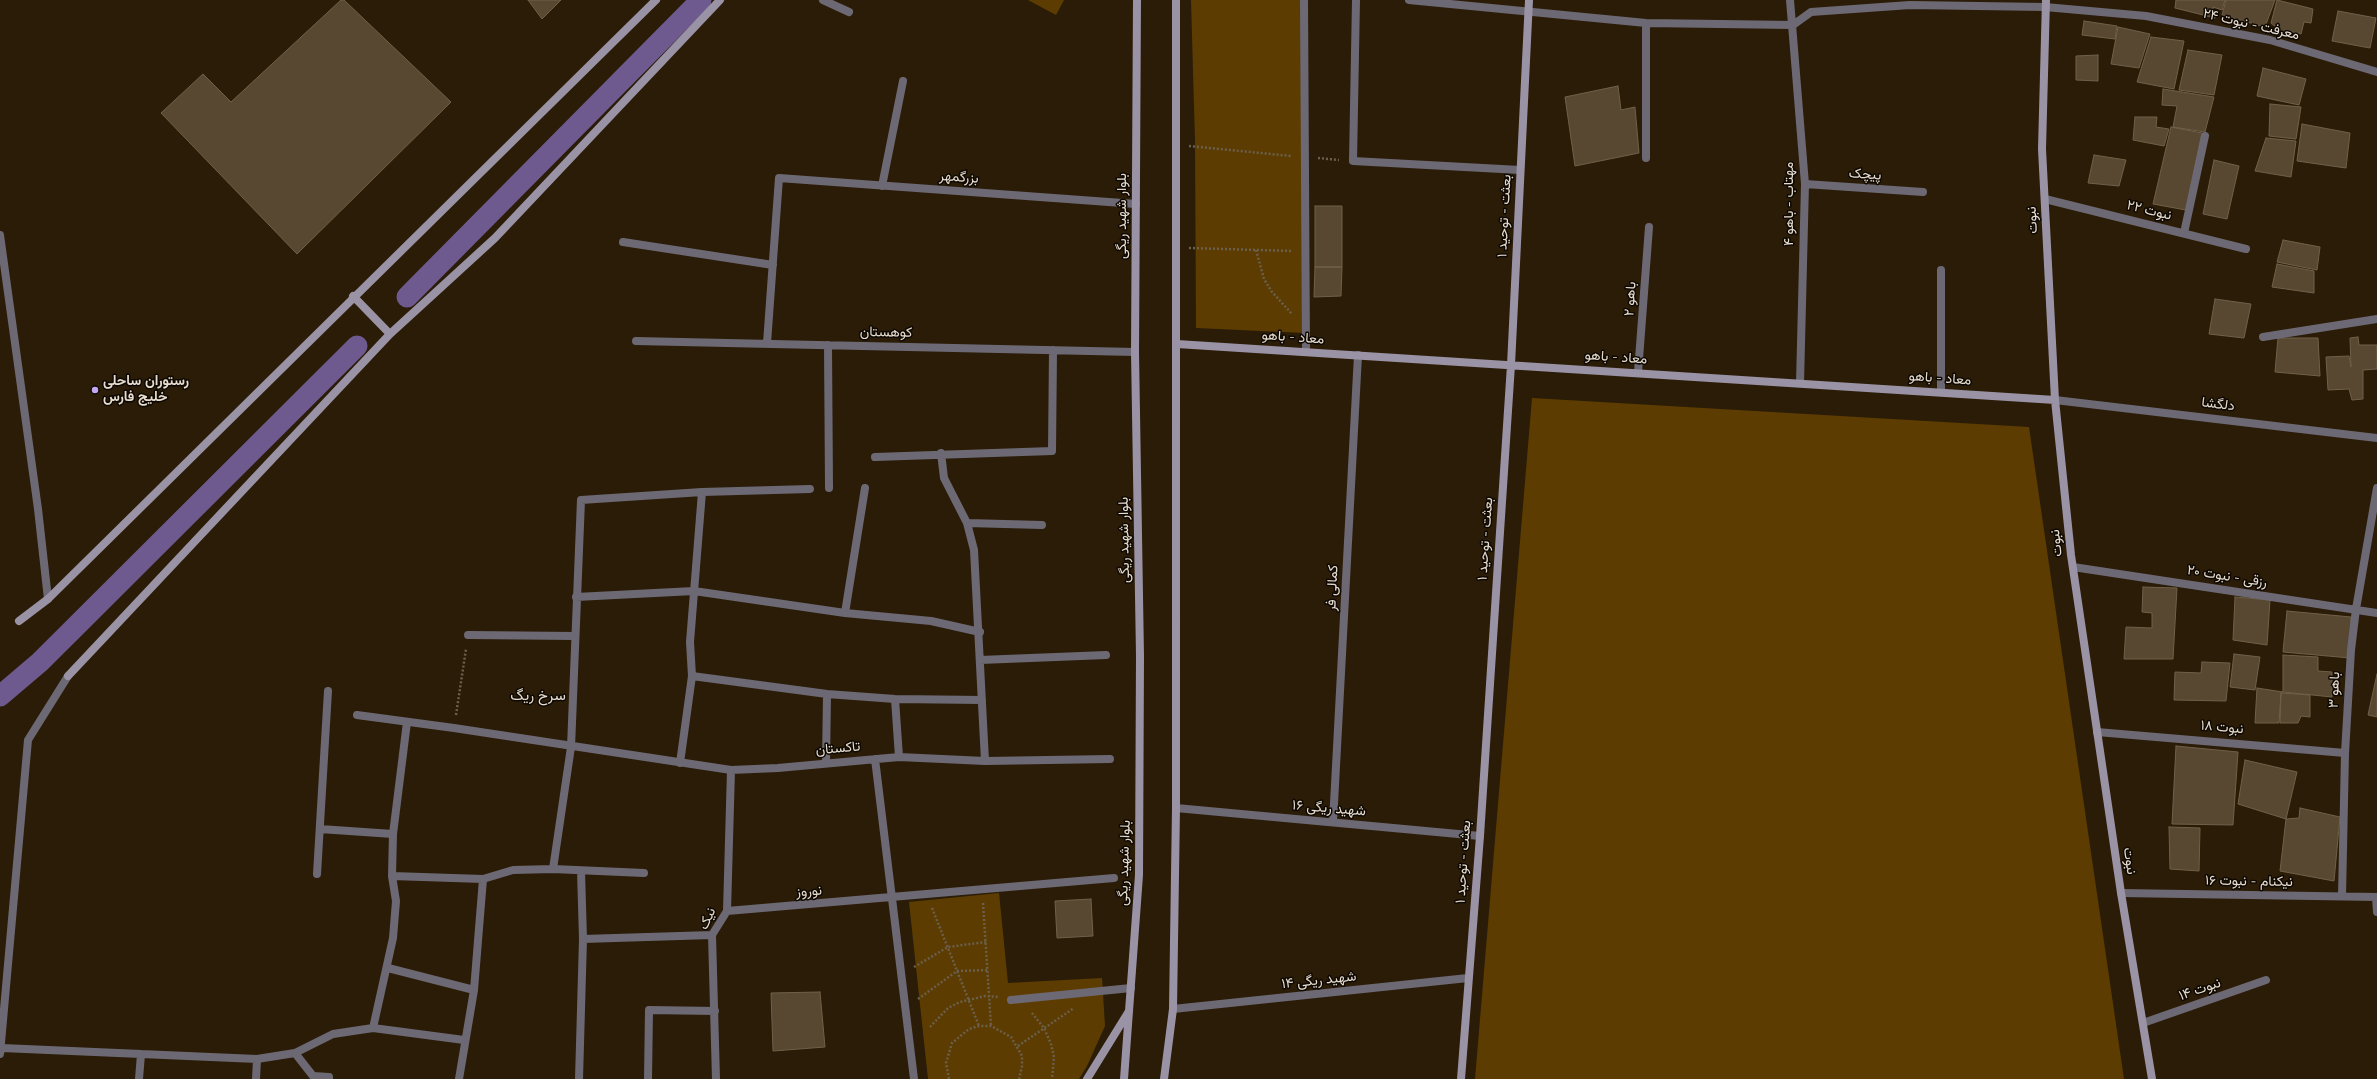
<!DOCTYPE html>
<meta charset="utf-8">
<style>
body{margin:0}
canvas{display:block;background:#2a1c07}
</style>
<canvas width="2377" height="1079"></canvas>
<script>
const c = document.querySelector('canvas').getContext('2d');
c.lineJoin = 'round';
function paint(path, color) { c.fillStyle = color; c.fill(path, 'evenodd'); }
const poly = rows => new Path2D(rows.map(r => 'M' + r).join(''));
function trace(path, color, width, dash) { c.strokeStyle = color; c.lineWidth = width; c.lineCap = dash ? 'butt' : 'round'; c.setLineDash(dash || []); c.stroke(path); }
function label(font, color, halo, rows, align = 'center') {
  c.font = font + ' "Nunito Sans",Vazirmatn,sans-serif'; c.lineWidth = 3; c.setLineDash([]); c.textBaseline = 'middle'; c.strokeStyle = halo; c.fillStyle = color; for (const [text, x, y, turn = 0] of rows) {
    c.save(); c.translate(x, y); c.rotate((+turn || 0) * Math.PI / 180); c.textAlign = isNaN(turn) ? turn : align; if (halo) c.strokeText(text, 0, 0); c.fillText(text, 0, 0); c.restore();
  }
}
paint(poly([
 [1028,0,1064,0,1056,15],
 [1191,0,1303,0,1305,333,1196,328,1195,141],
 [1532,398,2029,427,2124,1079,1475,1079],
 [999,893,1008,983,1102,978,1105,1026,1087,1066,1079,1079,928,1079,909,902]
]), '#5c3c00');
trace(poly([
 [407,297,701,0],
 [0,696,40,662,357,346]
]), '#6f5a8f', 21);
const building = poly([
 [341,0,344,0,451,102,297,254,161,113,203,74,231,102,341,0],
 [528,0,561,0,542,19,528,0],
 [2176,0,2225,0,2222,10,2213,7,2215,18,2175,8,2176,0],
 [2226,0,2275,0,2265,27,2222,15,2226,0],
 [2277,0,2313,9,2311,23,2304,22,2301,34,2289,31,2288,35,2275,33,2276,27,2271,23,2277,0],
 [2338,11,2376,18,2370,48,2332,41,2338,11],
 [2084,21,2117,26,2115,39,2082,35,2084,21],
 [2118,27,2150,34,2139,68,2111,64,2118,27],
 [2151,37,2184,41,2174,89,2137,82,2151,37],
 [2188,50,2222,55,2214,95,2179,90,2188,50],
 [2098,55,2098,81,2076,80,2076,56,2098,55],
 [2263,68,2306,79,2299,105,2257,96,2263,68],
 [1618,86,1621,110,1635,107,1639,153,1575,166,1565,97,1618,86],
 [2163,89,2214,97,2205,132,2173,127,2177,106,2162,105,2163,89],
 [2270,104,2301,107,2296,139,2269,136,2270,104],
 [2135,117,2157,117,2156,127,2169,129,2164,146,2133,140,2135,117],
 [2302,124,2350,133,2346,168,2297,161,2302,124],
 [2171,127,2202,133,2186,210,2153,204,2171,127],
 [2266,138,2296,141,2291,177,2255,171,2266,138],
 [2094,155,2126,160,2119,186,2088,183,2094,155],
 [2214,160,2239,166,2227,219,2203,214,2214,160],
 [1315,206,1342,206,1342,267,1315,267,1315,206],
 [2283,240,2320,247,2317,270,2277,262,2283,240],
 [2277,264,2314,271,2314,293,2272,287,2277,264],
 [1315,267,1342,267,1341,296,1314,297,1315,267],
 [2215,299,2251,304,2244,338,2209,334,2215,299],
 [2358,337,2359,345,2377,345,2377,369,2363,370,2363,399,2352,400,2349,389,2328,390,2326,357,2349,356,2351,367,2350,338,2358,337],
 [2278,338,2318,338,2320,376,2275,372,2278,338],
 [2143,587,2177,588,2173,659,2124,659,2126,627,2152,628,2152,613,2142,612,2143,587],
 [2235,597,2270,600,2267,645,2233,640,2235,597],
 [2287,611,2351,617,2350,658,2283,652,2287,611],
 [2234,654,2260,657,2255,690,2230,687,2234,654],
 [2283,655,2318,657,2318,671,2332,672,2332,697,2283,692,2283,655],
 [2202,662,2230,663,2226,701,2174,700,2175,672,2201,673,2202,662],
 [2377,674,2377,717,2368,715,2377,674],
 [2257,688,2283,692,2281,693,2279,723,2255,723,2257,688],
 [2281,693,2310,695,2310,717,2301,716,2298,723,2280,723,2281,693],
 [2176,746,2238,752,2233,825,2172,824,2176,746],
 [2245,760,2297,772,2286,819,2238,804,2245,760],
 [2300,808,2340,817,2334,881,2280,871,2286,819,2299,818,2300,808],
 [2169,827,2200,828,2199,871,2170,869,2169,827],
 [1091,899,1093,936,1057,938,1055,901,1091,899],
 [820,992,825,1047,773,1051,771,993,820,992]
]);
paint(building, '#584832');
trace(building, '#706049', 1);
trace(poly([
 [1189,146,1291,156],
 [1318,158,1339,160],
 [1189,248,1292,251],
 [1256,250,1264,279,1272,292,1292,314],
 [456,715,466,649],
 [983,903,991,1026],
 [932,908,979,1026],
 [914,967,948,947,986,942],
 [918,999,957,971,989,970],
 [1032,1013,1044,1028,1051,1044,1054,1057,1052,1079],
 [930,1027,948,1008,960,1002,985,996,999,997],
 [1018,1046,1074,1008],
 [949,1079,946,1063,952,1043,969,1029,979,1026,991,1026,1011,1037,1022,1056,1022,1066,1019,1079]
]), '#6b5f4d', 2.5, [2, 2]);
trace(poly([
 [823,0,849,12],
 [1304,0,1306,352],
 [1356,0,1353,161,1520,170],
 [1409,0,1646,23,1793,25,1811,12,1910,5,2045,7,2146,16,2270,40,2377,72],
 [1790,0,1805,184,1800,383],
 [1646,158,1646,23],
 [1805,184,1923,192],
 [882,186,903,81],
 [2045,199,2246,249],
 [2184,233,2205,136],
 [0,235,38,509,48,599],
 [623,242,773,265],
 [2263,337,2377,319],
 [636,341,1135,352],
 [767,343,779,178,1136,204],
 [828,345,829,488],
 [1638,372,1649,227],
 [1941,392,1941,270],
 [2055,400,2377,438],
 [941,453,944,478,967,523,974,550,985,761],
 [875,457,1052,451,1053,350],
 [967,523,1042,525],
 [2073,567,2377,613],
 [576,597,694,591,845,613,931,621,980,632],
 [845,613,865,488],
 [468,635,575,636],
 [980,660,1106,655],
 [692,676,827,694,895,699,982,700],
 [895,699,899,757],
 [357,715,454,728,731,770,778,768,899,757,985,761,1110,759],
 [2097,732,2345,753],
 [875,759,914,1079],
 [680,763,692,676,690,642,702,492],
 [826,763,827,694],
 [1176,808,1480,836],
 [1333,822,1358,355],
 [320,829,393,834],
 [553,869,571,747,581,500,702,492,810,489],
 [317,874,328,691],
 [392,876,483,879,513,870,553,869,644,873],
 [2121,893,2377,897],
 [2342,896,2345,753,2351,650,2356,609,2377,488],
 [2376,897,2377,912],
 [727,911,1114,878],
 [583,939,712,935],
 [388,968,474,990],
 [1011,1000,1131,988],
 [1173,1009,1468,978],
 [2143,1023,2266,980],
 [373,1028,393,938,396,901,392,876,393,834,407,722],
 [2,1048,257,1059,295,1053,333,1034,373,1028,464,1040],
 [295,1053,313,1076,329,1077,329,1079],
 [0,1054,28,740,68,676],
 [139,1079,141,1054],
 [256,1079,257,1059],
 [459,1079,474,990,483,879],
 [579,1079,583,939,581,871],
 [648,1079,649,1010,715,1011],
 [716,1079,712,935,727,911,731,770]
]), '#6d6974', 8);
trace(poly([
 [2046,0,2042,149,2055,400,2071,555,2121,893,2152,1079],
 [353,296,390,334],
 [1177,344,2055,400],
 [19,621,48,599,656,0],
 [68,676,390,334,495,238,720,0],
 [1087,1079,1129,1011],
 [1124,1079,1139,875,1140,656,1135,352,1137,0],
 [1164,1079,1173,1009,1176,808,1176,0],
 [1461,1079,1480,836,1511,365,1529,0]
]), '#9a93a5', 8);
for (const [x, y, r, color] of [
 [95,390,4,"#c3a7f2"]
]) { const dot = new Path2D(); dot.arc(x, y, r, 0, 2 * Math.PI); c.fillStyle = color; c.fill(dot); trace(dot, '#0e0802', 1.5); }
label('14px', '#e6dccf', '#0e0802', [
 ["معرفت - نبوت ۲۴",2251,25,13],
 ["پیچک",1865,175,4],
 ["بزرگمهر",959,178,4],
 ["مهتاب - باهو ۴",1790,204,-90],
 ["نبوت ۲۲",2149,211,14],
 ["بلوار شهید ریگی",1123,216,-90],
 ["بعثت - توحید ۱",1505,216,-87],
 ["نبوت",2033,220,-93],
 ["باهو ۲",1631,299,-86],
 ["کوهستان",886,333,1],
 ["معاد - باهو",1293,338,4],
 ["معاد - باهو",1616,358,4],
 ["معاد - باهو",1940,379,4],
 ["دلگشا",2218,405,7],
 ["بعثت - توحید ۱",1486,539,-86],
 ["بلوار شهید ریگی",1125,540,-91],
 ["نبوت",2057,543,-96],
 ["رزقی - نبوت ۲۰",2227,577,9],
 ["کمالی فر",1333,588,-87],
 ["باهو ۳",2335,690,-87],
 ["نبوت ۱۸",2222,728,5],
 ["تاکستان",838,749,-5],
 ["شهید ریگی ۱۶",1329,809,5],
 ["نبوت",2129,861,82],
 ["بعثت - توحید ۱",1464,862,-86],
 ["بلوار شهید ریگی",1125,863,-88],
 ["نیکنام - نبوت ۱۶",2249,882,1],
 ["نوروز",809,892,-4],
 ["نیک",708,919,-66],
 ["شهید ریگی ۱۴",1319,981,-6],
 ["نبوت ۱۴",2200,990,-19]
]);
label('bold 14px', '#e6dccf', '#0e0802', [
 ["رستوران ساحلی",103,382],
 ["خلیج فارس",103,398]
], 'left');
label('15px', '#e6dccf', '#0e0802', [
 ["سرخ ریگ",538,696]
]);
</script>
